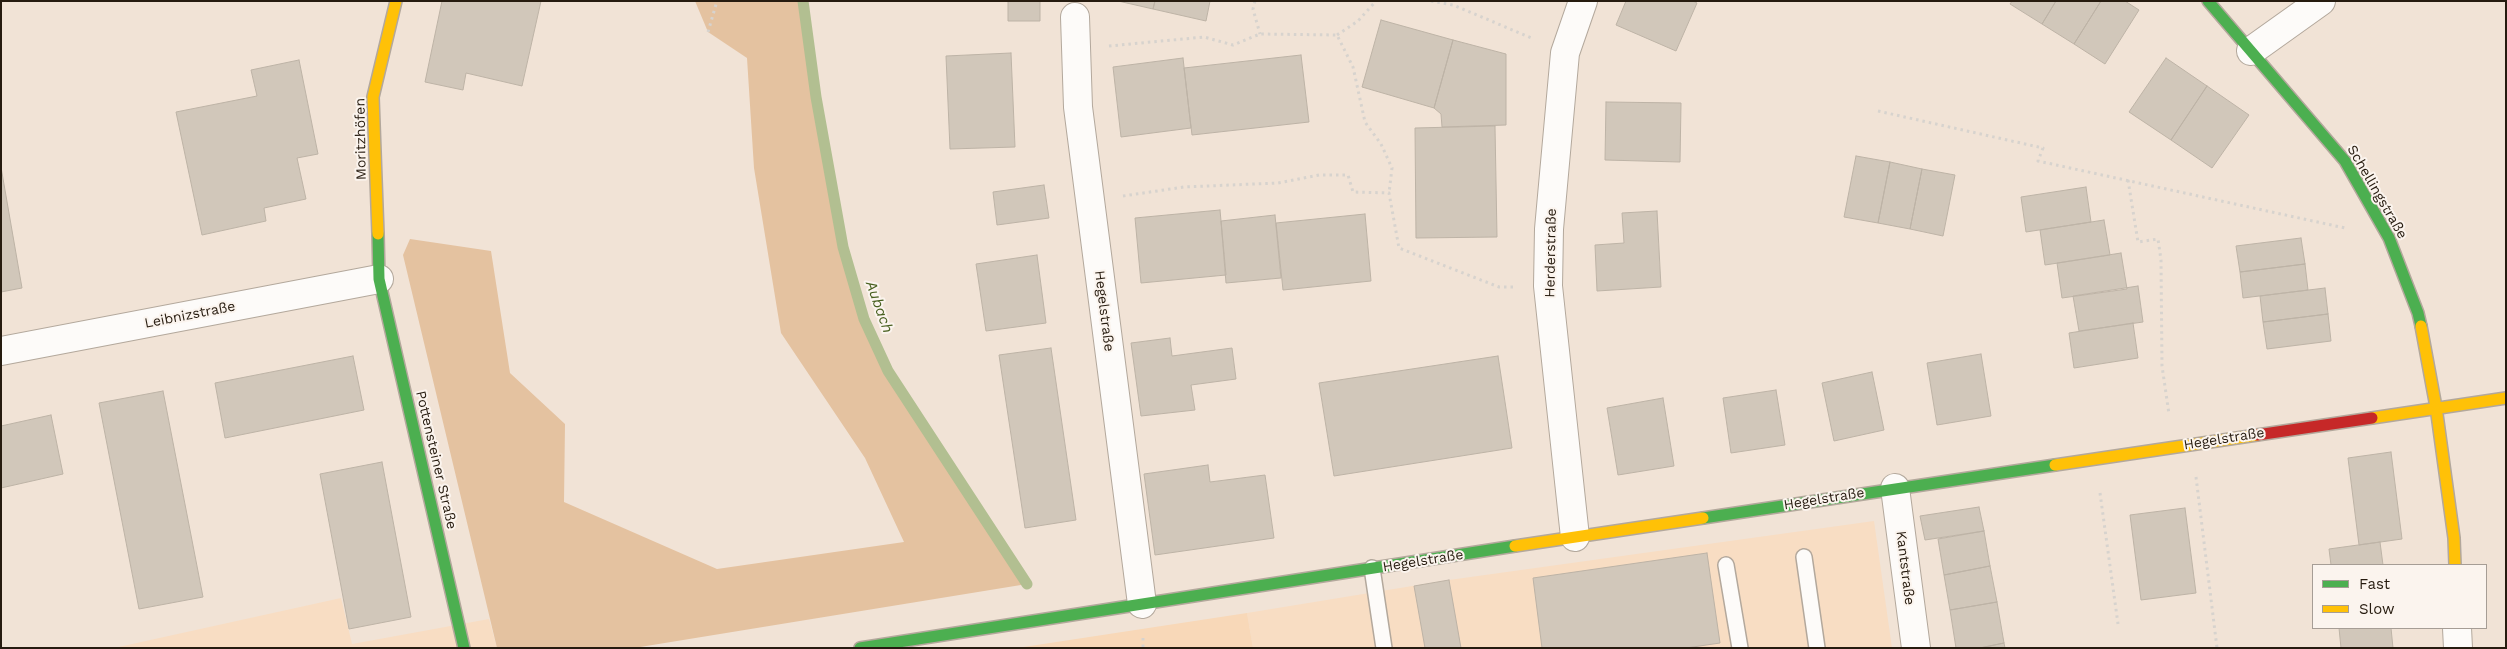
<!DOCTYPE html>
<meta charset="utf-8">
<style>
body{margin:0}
#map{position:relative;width:2507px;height:649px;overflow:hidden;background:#f1e3d6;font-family:"Work Sans",sans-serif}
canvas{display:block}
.frame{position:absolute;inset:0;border:2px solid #261b0f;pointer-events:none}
.legend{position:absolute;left:2312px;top:564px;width:175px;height:65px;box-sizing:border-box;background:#fbf4ee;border:1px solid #a69d95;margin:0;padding:6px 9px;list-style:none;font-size:15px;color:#261b0f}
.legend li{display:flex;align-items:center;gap:10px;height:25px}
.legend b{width:25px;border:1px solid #a69d95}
</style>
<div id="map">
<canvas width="2507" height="649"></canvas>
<div class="frame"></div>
<ul class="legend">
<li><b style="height:6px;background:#4caf50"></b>Fast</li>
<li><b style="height:6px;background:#ffc107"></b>Slow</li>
</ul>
</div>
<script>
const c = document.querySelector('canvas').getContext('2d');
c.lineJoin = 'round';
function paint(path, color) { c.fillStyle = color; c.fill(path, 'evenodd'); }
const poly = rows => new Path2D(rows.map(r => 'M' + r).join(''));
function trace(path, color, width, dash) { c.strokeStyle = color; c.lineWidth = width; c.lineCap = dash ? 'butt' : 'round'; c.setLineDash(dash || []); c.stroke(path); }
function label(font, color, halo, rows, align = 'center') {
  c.font = font + ' "Work Sans",sans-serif'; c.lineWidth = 4; c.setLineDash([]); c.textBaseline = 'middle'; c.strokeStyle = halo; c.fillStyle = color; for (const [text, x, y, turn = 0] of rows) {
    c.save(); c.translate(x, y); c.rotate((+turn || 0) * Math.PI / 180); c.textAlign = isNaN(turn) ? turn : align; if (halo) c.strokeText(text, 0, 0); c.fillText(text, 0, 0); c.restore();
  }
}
paint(poly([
 [1874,521,1892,648,1253,648,1247,613,1449,580],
 [341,598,352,644,489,619,497,648,114,648]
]), '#f8ddc3');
paint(poly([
 [1247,613,1253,648,1017,648]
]), '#f8d8b8');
paint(poly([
 [695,1,803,1,816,97,843,247,864,319,888,371,1027,584,634,648,497,648,403,255,410,239,491,251,510,373,565,424,564,502,717,569,904,542,865,458,781,333,754,168,747,58,708,32]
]), '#e4c2a0');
trace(poly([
 [803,1,816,97,843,247,864,319,888,371,1027,584]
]), '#b2bf91', 11);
const building = poly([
 [442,1,541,1,522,86,466,73,463,90,425,82,442,1],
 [1008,1,1040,1,1040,21,1008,21,1008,1],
 [1118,1,1155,1,1153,9,1118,1],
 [1155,1,1210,1,1206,21,1153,9,1155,1],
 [1626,1,1693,1,1697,3,1676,51,1616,25,1626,1],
 [2012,1,2056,1,2042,24,2010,4,2012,1],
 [2056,1,2101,1,2074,44,2042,24,2056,1],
 [2101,1,2125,1,2139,10,2105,64,2074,44,2101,1],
 [1381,20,1453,40,1434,108,1362,87,1381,20],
 [1453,40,1506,54,1506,125,1442,127,1441,114,1434,108,1453,40],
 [1011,53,1015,147,950,149,946,56,1011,53],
 [1301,55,1309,122,1192,135,1184,68,1301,55],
 [1183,58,1191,128,1121,137,1113,67,1183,58],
 [2166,58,2207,86,2171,140,2129,112,2166,58],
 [299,60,318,154,297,158,306,199,264,208,266,221,202,235,176,112,257,96,251,70,299,60],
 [2207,86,2249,115,2212,168,2171,140,2207,86],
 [1606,102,1681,103,1680,162,1605,160,1606,102],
 [1495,126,1497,237,1416,238,1415,128,1495,126],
 [1856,156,1890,162,1878,223,1844,217,1856,156],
 [1890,162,1922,169,1910,229,1878,223,1890,162],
 [1,167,22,288,1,292,1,167],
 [1922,169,1955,175,1943,236,1910,229,1922,169],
 [1044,185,1049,218,997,225,993,192,1044,185],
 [2086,187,2091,222,2026,232,2021,197,2086,187],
 [1220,210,1226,275,1141,283,1135,218,1220,210],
 [1657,211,1661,287,1597,291,1595,245,1624,243,1622,213,1657,211],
 [1365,214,1371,281,1283,290,1276,223,1365,214],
 [1275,215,1281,278,1226,283,1221,221,1275,215],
 [2104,220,2110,255,2045,265,2040,230,2104,220],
 [2301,238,2305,264,2240,272,2236,246,2301,238],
 [2121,253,2127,289,2062,298,2057,263,2121,253],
 [1037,255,1046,323,986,331,976,264,1037,255],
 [2305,264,2308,290,2243,298,2240,272,2305,264],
 [2138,286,2143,322,2079,331,2073,296,2138,286],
 [2325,288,2328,314,2263,322,2260,296,2325,288],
 [2328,314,2331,341,2267,349,2263,322,2328,314],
 [2133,323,2138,358,2074,368,2069,333,2133,323],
 [1170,338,1172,356,1232,348,1236,379,1191,385,1195,410,1141,416,1131,343,1170,338],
 [1051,348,1076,520,1025,528,999,355,1051,348],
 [1981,354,1991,416,1937,425,1927,363,1981,354],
 [353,356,364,410,225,438,215,383,353,356],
 [1498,356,1512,448,1334,476,1319,383,1498,356],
 [1872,372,1884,430,1834,441,1822,383,1872,372],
 [1776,390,1785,445,1731,453,1723,398,1776,390],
 [163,391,203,597,139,609,99,403,163,391],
 [1663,398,1674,466,1618,475,1607,408,1663,398],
 [51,415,63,474,1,488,1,426,51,415],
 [2391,452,2402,539,2359,545,2348,458,2391,452],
 [382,462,411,617,349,629,320,474,382,462],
 [1208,465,1210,482,1265,475,1274,538,1155,555,1144,474,1208,465],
 [1979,507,1984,531,1925,540,1920,516,1979,507],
 [2185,508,2196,593,2141,600,2130,515,2185,508],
 [1984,531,1990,566,1944,575,1938,539,1984,531],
 [2380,542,2383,565,2331,565,2329,549,2380,542],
 [1707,553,1720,643,1686,648,1542,648,1533,578,1707,553],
 [1990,566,1997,602,1950,610,1944,575,1990,566],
 [1449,580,1461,648,1425,648,1414,586,1449,580],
 [1997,602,2004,643,1980,648,1956,648,1950,610,1997,602],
 [2339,628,2391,628,2393,648,2341,648,2339,628],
 [2004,643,2005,648,1980,648,2004,643]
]);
paint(building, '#d1c7ba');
trace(building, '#bdb3a6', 1);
const lane = poly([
 [1804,557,1817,648],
 [1726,565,1740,648],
 [1372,568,1384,648]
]);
const street = poly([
 [1075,17,1078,107,1142,604],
 [2251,51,2321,1],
 [1,351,379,279],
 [1895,488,1916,648],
 [1575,537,1548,286,1549,229,1565,53,1583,1],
 [2457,628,2458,648]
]);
const fast = poly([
 [2208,1,2345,161,2389,238,2418,313,2421,326],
 [378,234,379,279,464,648],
 [1703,518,2055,465],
 [860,648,1515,546]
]);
const slow = poly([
 [378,234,373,97,396,1],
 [2421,326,2436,407,2454,538,2455,565],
 [2372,418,2506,398],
 [2055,465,2257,435],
 [1515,546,1703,518]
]);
const jam = poly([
 [2257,435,2372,418]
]);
trace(lane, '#b3a89c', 18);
trace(street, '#b3a89c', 30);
trace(fast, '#b3a89c', 14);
trace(slow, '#b3a89c', 14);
trace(jam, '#b3a89c', 14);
trace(poly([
 [1255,1,1253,9,1260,34],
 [1431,1,1453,5,1534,39],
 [708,32,717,1],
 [1337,35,1358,21,1376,1],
 [1109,46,1204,37,1233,45,1260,34,1337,35,1353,67,1365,122,1381,144,1392,168,1389,193],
 [1878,111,2043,148,2038,161,2345,228],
 [2128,180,2138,242,2158,239,2161,260,2162,366,2169,414],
 [1123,196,1184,187,1278,183,1319,175,1348,175,1353,192,1389,193,1399,248,1499,287,1515,287],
 [2196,477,2217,648],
 [2100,493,2118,624],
 [1143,638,1143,648]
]), '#d7d3ce', 3, [2.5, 4]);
trace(lane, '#fdfbf9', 15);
trace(street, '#fdfbf9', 28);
trace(fast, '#4caf50', 11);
trace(slow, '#ffc107', 11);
trace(jam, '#c62828', 11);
label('14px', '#261b0f', '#fbf4ee', [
 ["Moritzhöfen",361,139,-91],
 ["Schellingstraße",2377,192,60],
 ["Herderstraße",1551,253,-89],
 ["Hegelstraße",1104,311,83],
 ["Leibnizstraße",190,315,-11],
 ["Hegelstraße",2224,439,-9],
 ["Pottensteiner Straße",436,460,77],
 ["Hegelstraße",1824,499,-9],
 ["Hegelstraße",1423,561,-9],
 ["Kantstraße",1905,568,83]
]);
label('italic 15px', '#475f1e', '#fbf4ee', [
 ["Aubach",879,307,70]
]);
</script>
